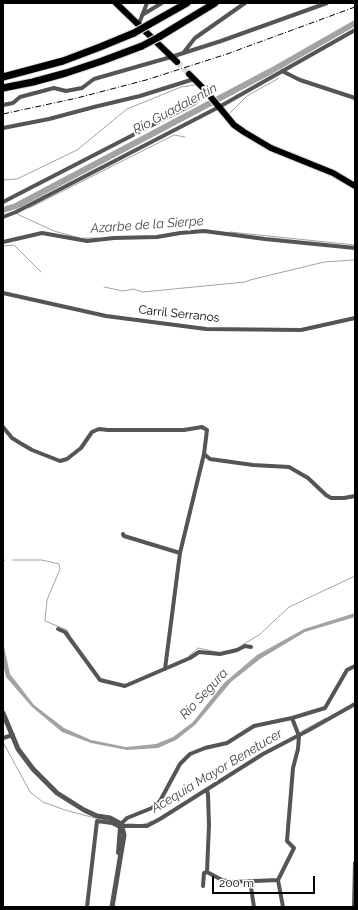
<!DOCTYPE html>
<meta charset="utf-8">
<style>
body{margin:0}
#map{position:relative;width:358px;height:910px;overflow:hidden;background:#fff;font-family:Raleway,sans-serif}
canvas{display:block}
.frame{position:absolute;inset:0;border:4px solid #000;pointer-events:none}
.scale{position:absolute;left:212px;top:876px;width:103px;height:18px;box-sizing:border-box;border:2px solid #000;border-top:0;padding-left:5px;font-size:12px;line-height:14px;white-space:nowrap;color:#000;-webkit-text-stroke:3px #fff;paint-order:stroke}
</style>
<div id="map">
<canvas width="358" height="910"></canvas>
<div class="frame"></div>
<div class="scale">200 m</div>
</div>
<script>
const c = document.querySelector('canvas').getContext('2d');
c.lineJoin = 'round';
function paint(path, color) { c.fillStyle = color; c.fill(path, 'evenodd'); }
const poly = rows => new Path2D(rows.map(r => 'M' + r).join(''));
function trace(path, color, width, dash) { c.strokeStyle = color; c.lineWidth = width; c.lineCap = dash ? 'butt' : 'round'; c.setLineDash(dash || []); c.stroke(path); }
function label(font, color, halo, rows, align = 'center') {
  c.font = font + ' Raleway,sans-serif'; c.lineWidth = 3.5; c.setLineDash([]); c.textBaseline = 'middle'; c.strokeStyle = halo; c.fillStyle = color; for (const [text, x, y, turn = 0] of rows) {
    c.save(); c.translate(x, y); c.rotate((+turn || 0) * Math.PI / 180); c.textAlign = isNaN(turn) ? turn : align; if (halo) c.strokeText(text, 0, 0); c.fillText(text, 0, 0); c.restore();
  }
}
paint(poly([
 [355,613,355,617,305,632,260,659,231,682,195,725,176,740,158,748,127,750,91,743,62,732,32,707,6,677,3,664,3,642,10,674,34,705,64,728,91,740,126,747,156,744,173,737,193,722,224,683,257,655,304,629]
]), '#a3a3a3');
trace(poly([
 [229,114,247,96,279,78],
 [3,180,17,179,77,150,127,109,181,87,195,85],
 [29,208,174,135,185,137],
 [17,214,54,231,80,238],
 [230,232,355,245],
 [83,238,97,238],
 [3,246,14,245,41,272],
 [104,287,123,291,133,289,143,292,245,282,250,280,324,262,353,260,355,259],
 [13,560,42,560,59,564,60,569,47,600,45,621,67,630,70,635],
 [3,561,5,560],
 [242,645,259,635,289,607,355,576],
 [189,656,198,648,217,652],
 [302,731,326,718],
 [3,742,30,792,43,802,65,810,95,818],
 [102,819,111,821],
 [126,824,134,824],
 [144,824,152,821]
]), '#a3a3a3', 1);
trace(poly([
 [3,210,16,206,271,71,355,23]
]), '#a3a3a3', 6);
trace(poly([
 [177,62,189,74]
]), '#d9d9d9', 6, [6, 3]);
const primary = poly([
 [116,3,177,62],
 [189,74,205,90,234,125,244,132,271,148,333,173,355,186]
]);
const motorway = poly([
 [148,25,187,3],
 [159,37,215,3],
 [3,77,63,61,100,47,134,33],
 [3,88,33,82,66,73,102,61,142,46]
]);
trace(primary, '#dbdbdb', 8);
trace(motorway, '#dbdbdb', 9);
trace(poly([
 [142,15,162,3],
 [138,26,147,3],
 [184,52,195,38,245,3],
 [282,71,300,80,355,98],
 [3,105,13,103,20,97,54,88,66,91,82,88,94,79,171,57,221,41,327,3],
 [3,128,49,119,94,107,140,96,194,79],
 [3,202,195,103,208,93],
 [3,217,16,212,219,107,355,30],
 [3,242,42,233,87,241,114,238,157,237,180,233,204,231,265,239,355,248],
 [3,293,106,316,206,329,301,330,355,318],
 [3,427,12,438,20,443,32,450,60,461,67,459,81,448,92,432,99,429,108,430,184,430,202,427,207,430,204,454,210,459,253,465,289,467,308,478,326,495,331,498,344,498,355,496],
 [123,534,124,536,180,553,204,454],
 [58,629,65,632,100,680,125,686,190,658,199,652,220,654,237,650,245,646,251,647],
 [165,669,180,553],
 [3,738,13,735],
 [207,790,208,795,209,825,207,872],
 [121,824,127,818,152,808,160,801,180,764,190,754,205,748,227,743,254,726,292,718,325,708,347,670,355,666],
 [122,826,147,826,160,819,263,754,309,730,355,704],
 [250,881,254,907],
 [203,886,204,873,207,872,222,880,231,882,278,880],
 [87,907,97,821,112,823,120,827,118,853,121,853],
 [283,907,278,880,294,848,287,841,293,768,298,749,299,736,292,718],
 [354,907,355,863]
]), '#555', 4);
trace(poly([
 [3,713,18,749,33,769,57,793,84,810,97,816,110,818,121,824,124,835,112,907]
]), '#555', 5);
trace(primary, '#000', 6);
trace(motorway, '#000', 7);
trace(poly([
 [3,114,77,98,146,80,227,54,355,7]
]), '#000', 1, [6, 2, 1, 2]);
const motorwayBridge = poly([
 [134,33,148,25],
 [142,46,159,37]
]);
trace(motorwayBridge, '#dbdbdb', 9, []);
trace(motorwayBridge, '#000', 7);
label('12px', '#000', '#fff', [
 ["Carril Serranos",179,314,6]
]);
label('italic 13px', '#444', '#fff', [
 ["Río Guadalentín",175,109,-28],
 ["Azarbe de la Sierpe",147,225,-4],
 ["Río Segura",204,694,-47],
 ["Acequia Mayor Benetucer",217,771,-31]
]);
</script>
